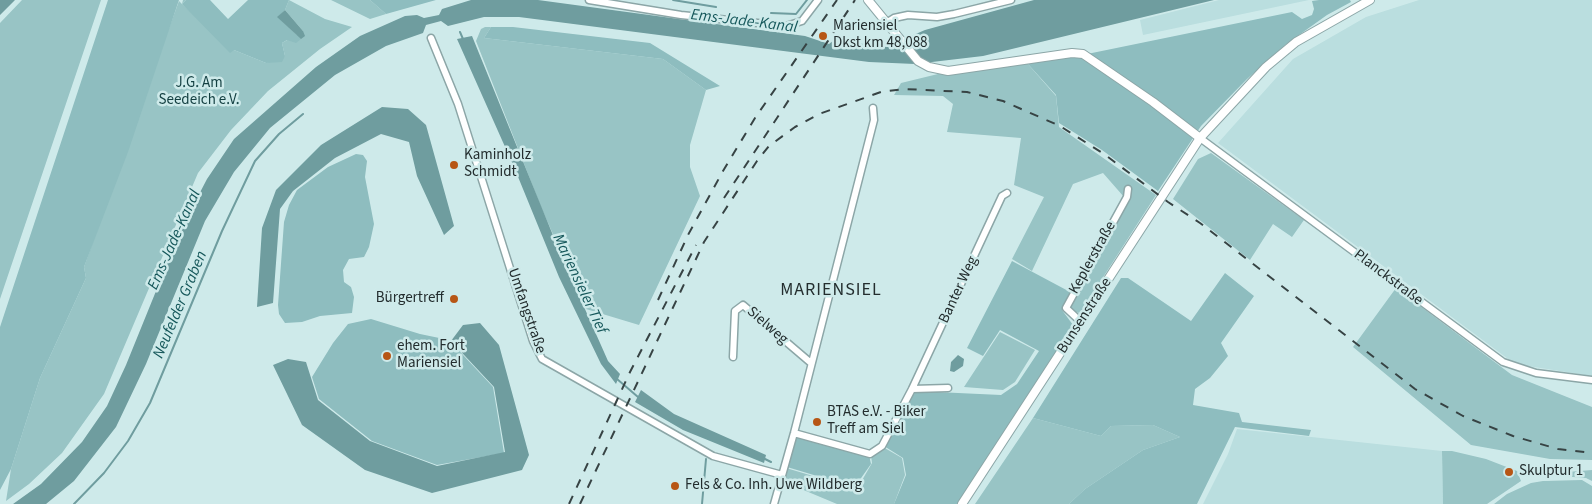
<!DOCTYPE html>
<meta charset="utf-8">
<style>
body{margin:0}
canvas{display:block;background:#ceeaea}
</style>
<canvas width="1592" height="504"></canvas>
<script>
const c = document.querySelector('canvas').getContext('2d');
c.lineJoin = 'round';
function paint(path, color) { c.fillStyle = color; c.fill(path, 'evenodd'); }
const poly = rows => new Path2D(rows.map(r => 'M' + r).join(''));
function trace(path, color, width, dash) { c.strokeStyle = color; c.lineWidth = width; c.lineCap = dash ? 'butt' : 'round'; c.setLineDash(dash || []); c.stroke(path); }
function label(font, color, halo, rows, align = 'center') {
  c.font = font + ' "Source Sans 3",sans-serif'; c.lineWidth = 5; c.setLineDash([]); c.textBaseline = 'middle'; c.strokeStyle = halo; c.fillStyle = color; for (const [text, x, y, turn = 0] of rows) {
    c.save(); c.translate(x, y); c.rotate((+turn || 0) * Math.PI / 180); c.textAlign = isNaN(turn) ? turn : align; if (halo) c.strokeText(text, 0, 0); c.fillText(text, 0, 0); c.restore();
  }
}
paint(poly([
 [1219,0,1309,0,1143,35,1140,20],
 [1419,0,1592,0,1592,376,1515,364,1218,143,1293,59,1366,17],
 [1237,429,1442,451,1443,504,1203,504,1228,454]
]), '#badedf');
paint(poly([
 [22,0,101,0,0,299,0,23],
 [183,0,186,0,182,4,234,50,266,63,285,56,282,43,303,31,285,10,289,0,325,19,352,27,320,49,268,91,231,130,198,173,104,394,62,453,29,484,6,501,11,469,40,378,86,278,84,267,165,39,179,1,182,4],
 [331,0,370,0,386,14,370,19],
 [485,27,491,27,484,38,663,59,706,90,690,145,690,167,700,196,639,325,586,309,541,207,476,41,481,29],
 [1027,63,1056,96,1059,127,1156,195,1080,313,1075,312,1071,308,1071,291,1124,197,1103,173,1073,184,1032,271,1012,259,1044,197,1014,185,1021,138,947,132,953,104,943,96,894,95,901,83,938,74],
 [1211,153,1304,220,1292,237,1273,224,1250,260,1173,199,1198,159],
 [1396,288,1512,375,1592,407,1592,460,1550,459,1471,445,1353,347],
 [1000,332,1035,350,1015,382,1003,390,964,387],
 [1033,418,1101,436,1111,426,1153,425,1180,437,1143,450,1085,489,1069,504,975,504],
 [883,447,902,458,905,475,894,504,837,504,782,481,786,468,857,489,872,463,871,455],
 [1442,451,1452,451,1486,459,1517,471,1521,481,1487,504,1443,504],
 [1592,470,1592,481,1586,478,1560,476,1567,472],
 [1582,480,1592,486,1592,504,1494,504,1507,494,1531,483,1543,481]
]), '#98c4c5');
paint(poly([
 [108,0,179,0,128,152,84,267,86,278,40,378,11,469,0,490,0,327],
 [186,0,210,0,228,19,248,0,289,0,285,10,278,17,301,39,296,43,287,40,282,43,285,56,282,62,266,63,234,50,230,53,182,4],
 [370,0,436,0,386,14],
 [1319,0,1350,0,1351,2,1327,15,1285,45,1247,79,1201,126,1158,191,1102,150,1059,123,1056,95,1027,63,1092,53,1292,12,1302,19,1312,15,1314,9,1312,1],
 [491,27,513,27,650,43,720,86,706,90,663,59,484,38],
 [356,154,363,155,367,161,365,177,374,224,369,247,364,257,349,259,343,270,344,282,351,287,354,297,352,313,320,316,302,322,285,323,279,314,278,305,284,222,289,205,297,190,328,167],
 [1012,261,1072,293,1062,310,1073,325,964,498,958,504,894,504,906,475,903,458,884,446,915,391,1001,395,1017,384,1039,351,1000,330,983,356,967,348],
 [1225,273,1254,296,1221,343,1228,356,1210,378,1195,389,1193,405,1239,413,1242,422,1311,430,1309,436,1235,427,1197,504,1069,504,1085,489,1143,450,1180,437,1153,425,1111,426,1101,436,1033,418,1121,278,1128,278,1191,321],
 [371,319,420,334,449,340,493,387,504,453,437,465,372,441,319,399,312,377,333,343,348,324],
 [796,435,869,455,871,464,859,481,857,488,787,467]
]), '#8ebdbf');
paint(poly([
 [0,0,15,0,0,15],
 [471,0,538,0,805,36,829,44,834,40,895,48,905,41,904,39,925,30,1034,0,1214,0,983,56,915,64,869,62,519,17,484,17,448,26,441,21,426,25,423,33,386,46,335,75,270,128,234,172,205,221,146,364,116,427,74,481,46,504,13,504,41,484,82,442,107,406,126,365,182,227,207,179,234,139,316,67,360,36,405,16,417,15,424,18,439,15,442,9],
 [285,10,303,31,305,36,301,39,277,17],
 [472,36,561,255,608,361,620,374,616,384,601,364,559,277,514,167,457,39],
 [382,107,408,109,426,125,454,226,444,235,417,176,409,142,381,134,335,158,293,191,280,209,273,303,257,307,262,228,276,190,321,145],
 [480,323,499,345,529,455,522,470,432,493,365,470,302,425,273,365,288,359,306,362,318,400,370,441,437,466,505,452,494,387,451,341,463,325],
 [958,355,964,359,963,366,954,372,950,371,951,362],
 [641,390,674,414,766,455,764,463,683,430,635,402]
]), '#6f9d9f');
trace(poly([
 [673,0,716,7],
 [771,13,796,14,807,0],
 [460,32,463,39],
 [617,379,638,397],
 [763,458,771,462],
 [74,504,104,473,128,441,150,403,222,231,255,161,279,134,303,114],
 [702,504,706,459]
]), '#6f9d9f', 2);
const minor = poly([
 [589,0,681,15,786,26,802,21,818,0],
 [886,23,894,18,908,15,937,17,954,14,1011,0],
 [431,38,458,104,533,341,542,359,713,456,782,475],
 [1200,138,1503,362,1536,373,1592,380],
 [1081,322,1066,308,1127,197,1128,189],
 [733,357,735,311,743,305,811,363],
 [912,389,948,388],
 [794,433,870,454,882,446,912,389,1002,196,1007,193],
 [774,504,794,433,874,120,873,108]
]);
const tertiary = poly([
 [868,0,918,61,929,67,948,71,1072,53,1083,54,1153,102,1200,138],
 [962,504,1200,138,1266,67,1296,42,1370,0]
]);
trace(minor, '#8ca6a7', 9);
trace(tertiary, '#8ca6a7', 10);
trace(minor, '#fff', 6);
trace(tertiary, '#fff', 8);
trace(poly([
 [724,198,855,0],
 [658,300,688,235,723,171,755,118,837,0],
 [569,504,630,372,696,245],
 [580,504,704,242,757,161,769,146,795,127,819,114,881,92,904,89,967,92,1003,101,1060,126,1104,154,1168,202,1200,223,1415,389,1463,416,1513,436,1558,449,1592,453]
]), '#374344', 2, [9, 9]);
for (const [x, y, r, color] of [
 [823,36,5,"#b75615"],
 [454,165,5,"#b75615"],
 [454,299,5,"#b75615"],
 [387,356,5,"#b75615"],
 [817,422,5,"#b75615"],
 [1509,472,5,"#b75615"],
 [675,486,5,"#b75615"]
]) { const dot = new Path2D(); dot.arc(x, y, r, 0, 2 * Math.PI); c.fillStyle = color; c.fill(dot); trace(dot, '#ceeaea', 2); }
label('15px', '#232d2e', '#ceeaea', [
 ["Mariensiel",833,27],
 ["Dkst km 48,088",833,44],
 ["Kaminholz",464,156],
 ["Schmidt",464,173],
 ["Bürgertreff",444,299,"right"],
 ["ehem. Fort",397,347],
 ["Mariensiel",397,364],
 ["BTAS e.V. - Biker",827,413],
 ["Treff am Siel",827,430],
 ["Skulptur 1",1519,472],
 ["Fels & Co. Inh. Uwe Wildberg",685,486]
], 'left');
label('15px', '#133f41', '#ceeaea', [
 ["J.G. Am",199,84],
 ["Seedeich e.V.",199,101]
]);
label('15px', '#232d2e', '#ceeaea', [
 ["Keplerstraße",1093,258,-61],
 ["Planckstraße",1388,278,37],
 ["Banter Weg",959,290,-65],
 ["Umfangstraße",526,311,71],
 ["Bunsenstraße",1085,316,-57],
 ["Sielweg",767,326,41]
]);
label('italic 16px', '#15575a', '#ceeaea', [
 ["Ems-Jade-Kanal",744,22,7],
 ["Ems-Jade-Kanal",175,240,-66],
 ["Mariensieler Tief",579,284,65],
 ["Neufelder Graben",181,305,-67]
]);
c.letterSpacing = '1px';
label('18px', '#232d2e', '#ceeaea', [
 ["MARIENSIEL",831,291]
]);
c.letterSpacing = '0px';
</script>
